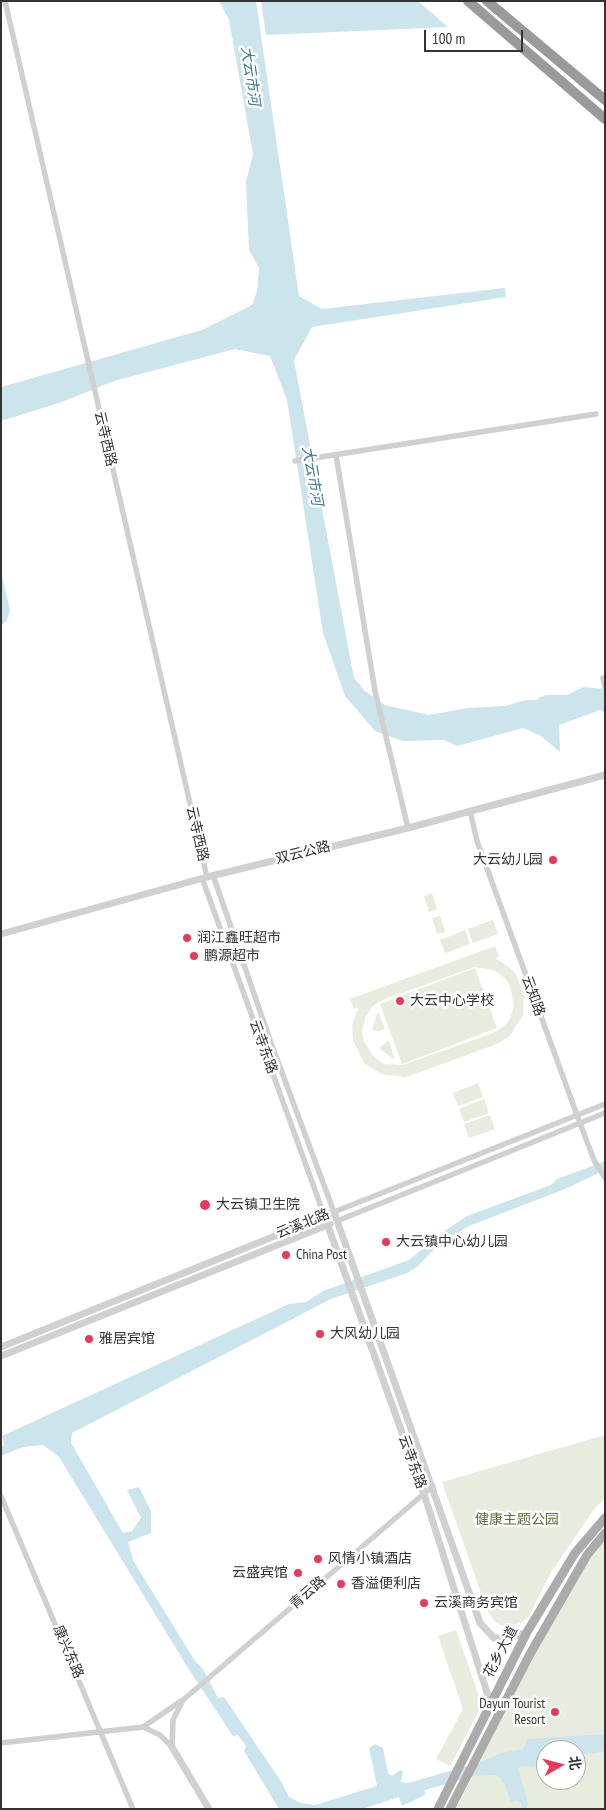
<!DOCTYPE html>
<meta charset="utf-8">
<style>
body{margin:0}
#map{position:relative;width:606px;height:1810px;overflow:hidden;background:#fff;font-family:"PT Sans Narrow","Noto Sans SC",sans-serif}
canvas{display:block}
.frame{position:absolute;inset:0;border:2px solid #333;pointer-events:none}
.north{position:absolute;left:536px;top:1740px;width:50px;height:50px;box-sizing:border-box;background:#fff;border:1px solid #adadad;border-radius:50%;rotate:82deg;font-size:14px;font-weight:700;line-height:20px;text-align:center;color:#333}
.north::after{content:'';display:block;margin:auto;width:18px;height:22px;background:#e6395b;clip-path:polygon(50% 0,100% 100%,50% 72%,0 100%)}
.scale{position:absolute;left:424px;top:30px;width:99px;height:22px;box-sizing:border-box;border:2px solid #333;border-top:0;padding-left:6px;font-size:15px;line-height:18px;white-space:nowrap;color:#333;-webkit-text-stroke:4px #fff;paint-order:stroke}
</style>
<div id="map">
<canvas width="606" height="1810"></canvas>
<div class="frame"></div>
<div class="north">北</div>
<div class="scale">100 m</div>
</div>
<script>
const c = document.querySelector('canvas').getContext('2d');
c.lineJoin = 'round';
function paint(path, color) { c.fillStyle = color; c.fill(path, 'evenodd'); }
const poly = rows => new Path2D(rows.map(r => 'M' + r).join(''));
function trace(path, color, width, dash) { c.strokeStyle = color; c.lineWidth = width; c.lineCap = dash ? 'butt' : 'round'; c.setLineDash(dash || []); c.stroke(path); }
function label(font, color, halo, rows, align = 'center') {
  c.font = font + ' "PT Sans Narrow","Noto Sans SC",sans-serif'; c.lineWidth = 5; c.setLineDash([]); c.textBaseline = 'middle'; c.strokeStyle = halo; c.fillStyle = color; for (const [text, x, y, turn = 0] of rows) {
    c.save(); c.translate(x, y); c.rotate((+turn || 0) * Math.PI / 180); c.textAlign = isNaN(turn) ? turn : align; if (halo) c.strokeText(text, 0, 0); c.fillText(text, 0, 0); c.restore();
  }
}
paint(poly([
 [432,893,437,909,429,912,424,896],
 [440,916,445,932,437,934,432,918],
 [493,920,498,934,473,943,468,929],
 [465,930,470,944,445,953,440,940],
 [495,946,499,957,495,958,506,965,516,974,524,995,523,1015,510,1036,497,1044,406,1077,381,1074,364,1063,353,1040,352,1025,358,1008,354,1009,350,999],
 [474,967,494,970,505,978,510,986,514,1007,510,1018,503,1027,493,1033,403,1065,384,1064,372,1055,364,1041,362,1030,366,1016,374,1005,385,999],
 [475,968,497,1028,402,1064,380,1004],
 [378,1011,385,1029,379,1031,372,1030],
 [389,1040,395,1060,379,1048],
 [478,1083,483,1097,458,1106,453,1093],
 [484,1099,489,1113,464,1122,459,1109],
 [490,1115,495,1129,469,1138,464,1124],
 [605,1435,605,1498,592,1512,550,1574,529,1616,521,1623,504,1627,495,1622,487,1610,442,1482],
 [605,1539,605,1809,456,1809,539,1644,589,1557],
 [546,1750,576,1750,576,1780,546,1780],
 [456,1630,482,1705,450,1766,436,1759,463,1709,438,1636]
]), '#e7ecdf');
paint(poly([
 [219,1,256,1,299,296,322,309,505,288,506,297,312,327,294,360,354,678,365,691,385,705,429,715,468,708,505,706,526,700,537,700,540,697,547,695,567,695,584,687,605,689,605,712,600,710,559,725,560,752,541,736,523,728,457,746,444,740,403,741,375,731,345,696,323,633,287,400,270,356,235,349,114,381,62,402,1,421,1,387,202,330,252,305,257,291,259,268,249,250,246,182,253,154,229,20],
 [261,1,418,1,448,27,266,35],
 [1,571,10,610,7,620,1,626],
 [605,1161,605,1170,565,1189,469,1226,438,1245,417,1267,407,1273,331,1299,72,1433,71,1443,123,1533,132,1531,141,1518,127,1490,139,1487,151,1511,151,1533,128,1542,134,1562,195,1661,203,1669,218,1698,224,1697,282,1783,289,1797,301,1803,315,1805,377,1786,369,1748,375,1744,383,1748,388,1773,392,1776,400,1770,403,1771,401,1782,408,1783,481,1762,501,1753,523,1749,528,1739,605,1734,605,1751,576,1756,576,1750,546,1750,546,1760,540,1761,534,1767,522,1766,518,1769,528,1804,526,1809,521,1809,521,1803,517,1801,511,1802,505,1785,500,1778,495,1775,474,1776,425,1790,425,1795,402,1806,399,1797,362,1809,279,1809,244,1751,246,1746,238,1735,233,1736,188,1668,59,1457,43,1445,23,1447,1,1456,1,1447,4,1445,2,1436,289,1304,306,1302,323,1291,409,1260,443,1232,467,1216,551,1185,557,1179]
]), '#cce4ec');
trace(poly([
 [5,1,207,877],
 [336,455,375,691,408,828],
 [295,461,596,414],
 [603,678,605,687],
 [470,811,477,841,577,1115,594,1160,605,1178],
 [213,875,271,1043,334,1212,605,1104],
 [202,878,324,1215],
 [337,1221,605,1113],
 [1,1496,133,1809],
 [143,1727,181,1701],
 [1,1743,143,1727,160,1735,172,1747],
 [172,1747,173,1720,183,1700,433,1486]
]), '#d0d0d0', 5.5);
trace(poly([
 [1,934,207,877,408,828,605,775],
 [324,1215,424,1494,490,1702],
 [1,1347,334,1212,480,1623,494,1638,510,1638,527,1632],
 [1,1356,330,1224],
 [172,1747,209,1809]
]), '#d0d0d0', 7);
trace(poly([
 [438,1809,527,1632,575,1553,605,1518],
 [450,1809,530,1654,587,1555,605,1533]
]), '#ababab', 9);
trace(poly([
 [468,1,605,119],
 [487,1,605,100]
]), '#9a9a9a', 10);
for (const [x, y, r, color] of [
 [553,860,5,"#e6395b"],
 [187,938,5,"#e6395b"],
 [194,956,5,"#e6395b"],
 [400,1001,5,"#e6395b"],
 [205,1205,6,"#e6395b"],
 [386,1242,5,"#e6395b"],
 [286,1255,5,"#e6395b"],
 [320,1334,5,"#e6395b"],
 [89,1339,5,"#e6395b"],
 [318,1559,5,"#e6395b"],
 [298,1573,5,"#e6395b"],
 [341,1584,5,"#e6395b"],
 [424,1603,5,"#e6395b"],
 [555,1712,5,"#e6395b"]
]) { const dot = new Path2D(); dot.arc(x, y, r, 0, 2 * Math.PI); c.fillStyle = color; c.fill(dot); trace(dot, '#fff', 2); }
label('14px', '#333', '#fff', [
 ["云寺西路",105,439,77],
 ["云寺西路",197,834,77],
 ["双云公路",303,853,-14],
 ["云知路",533,996,70],
 ["云寺东路",263,1047,70],
 ["云溪北路",303,1224,-22],
 ["云寺东路",412,1462,70],
 ["青云路",308,1593,-41],
 ["康兴东路",68,1652,67],
 ["花乡大道",501,1652,-62]
]);
label('14px', '#333', '#fff', [
 ["大云幼儿园",543,860,"right"],
 ["润江鑫旺超市",197,938],
 ["鹏源超市",204,956],
 ["大云中心学校",410,1001],
 ["大云镇卫生院",216,1205],
 ["大云镇中心幼儿园",396,1242],
 ["China Post",296,1255],
 ["大风幼儿园",330,1334],
 ["雅居宾馆",99,1339],
 ["风情小镇酒店",328,1559],
 ["云盛宾馆",288,1573,"right"],
 ["香溢便利店",351,1584],
 ["云溪商务宾馆",434,1603],
 ["Dayun Tourist",545,1704,"right"],
 ["Resort",545,1720,"right"]
], 'left');
label('14px', '#5c703f', '#fff', [
 ["健康主题公园",517,1520]
]);
label('italic 15px', '#3d7a90', '#fff', [
 ["大云市河",250,76,82],
 ["大云市河",312,476,80]
]);
</script>
